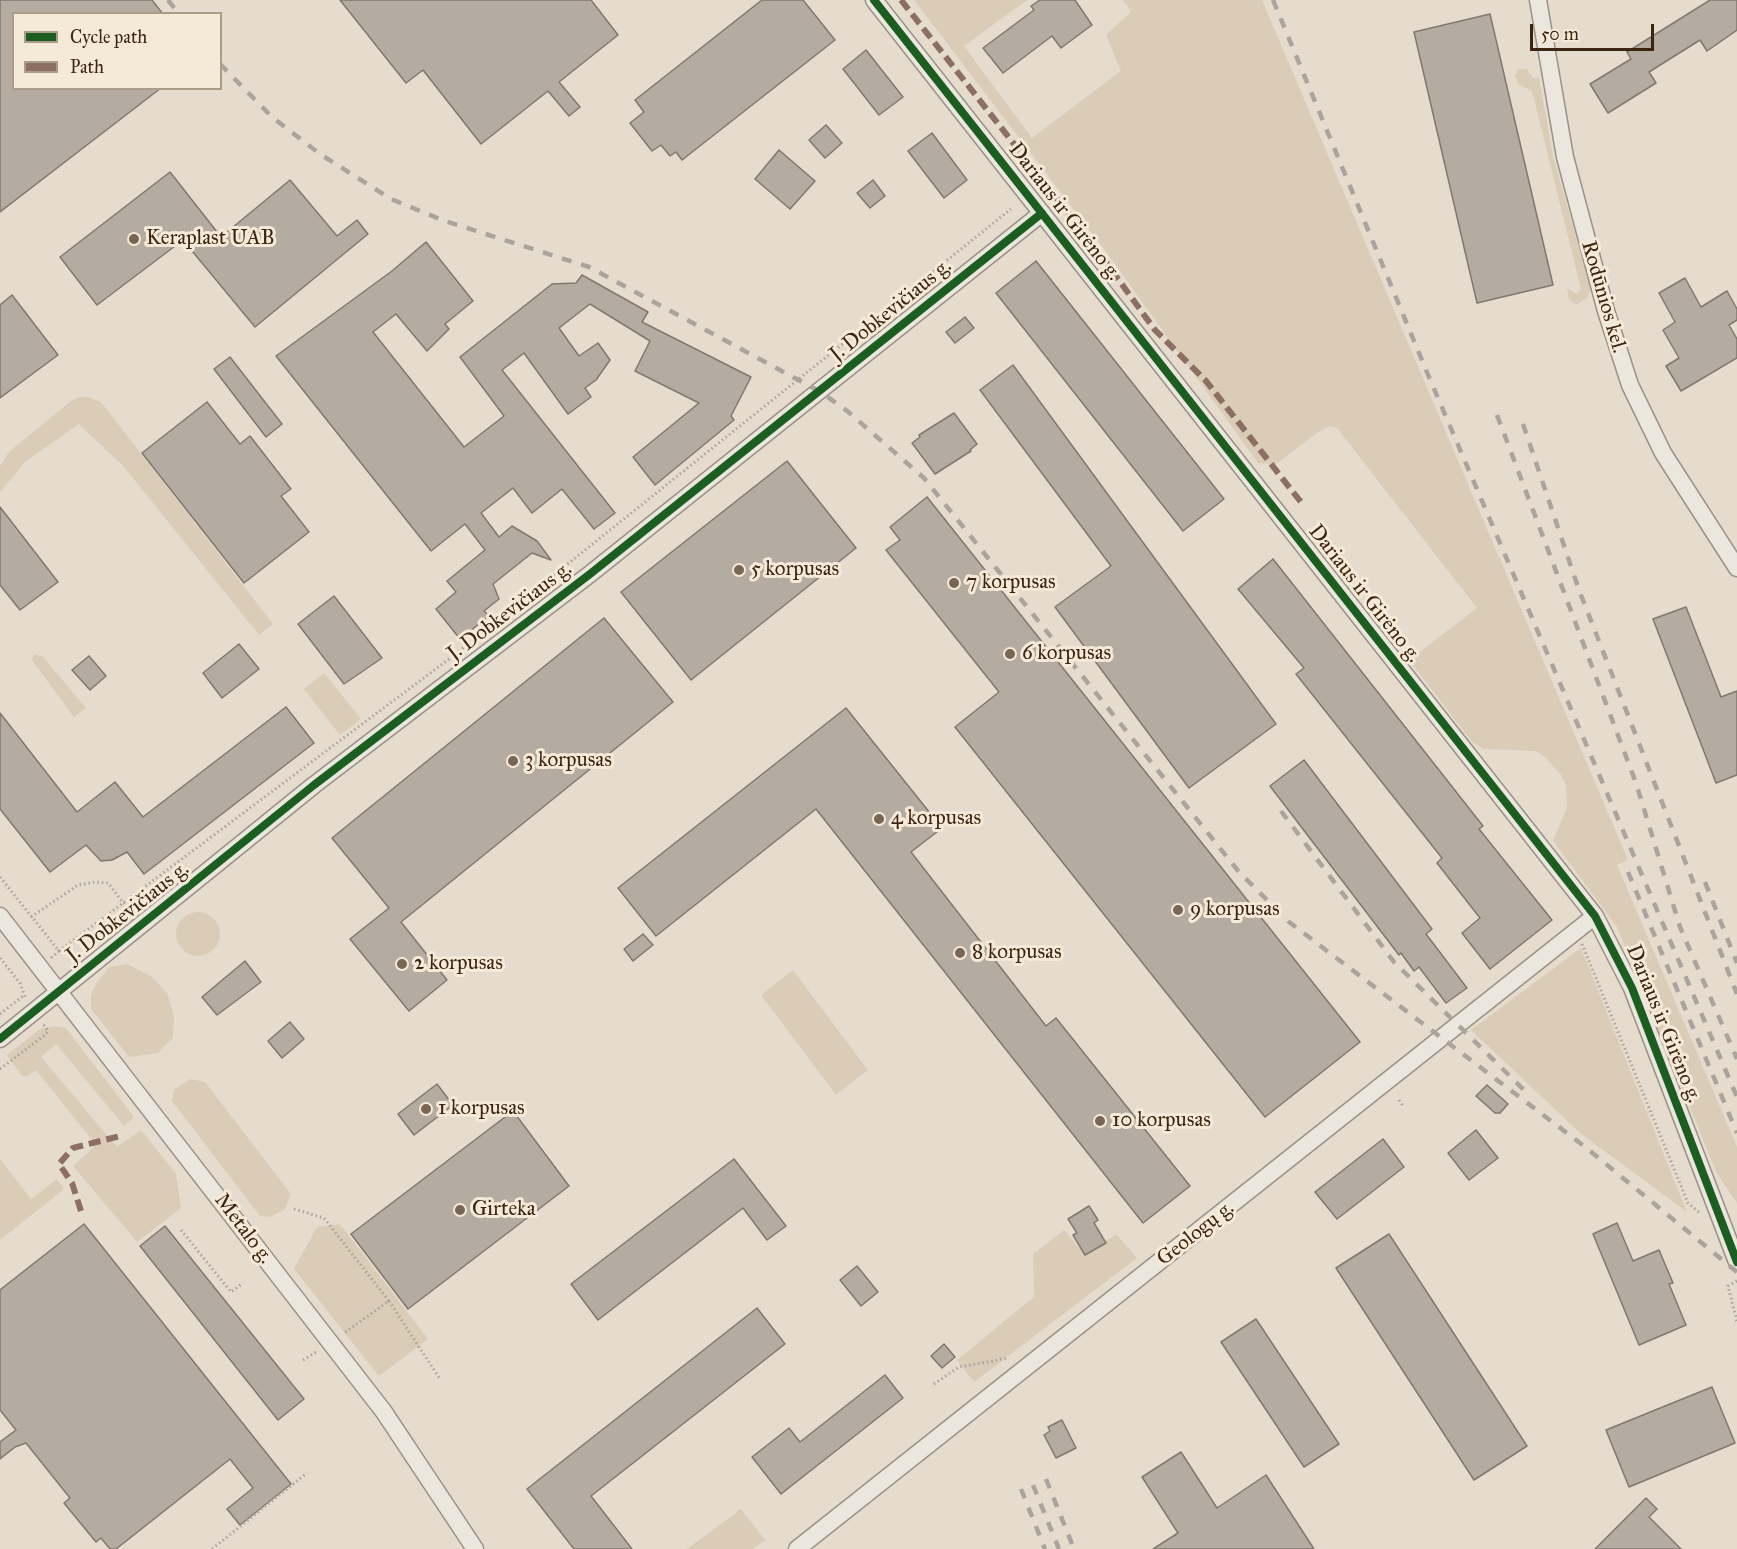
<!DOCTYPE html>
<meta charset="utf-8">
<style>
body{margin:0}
#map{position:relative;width:1737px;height:1549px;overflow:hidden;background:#e5dccd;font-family:"IM FELL Great Primer",serif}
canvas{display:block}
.legend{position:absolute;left:12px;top:12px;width:210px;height:78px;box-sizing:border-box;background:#f5ead8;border:2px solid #ab9b89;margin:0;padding:8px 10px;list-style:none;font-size:18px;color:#3d2513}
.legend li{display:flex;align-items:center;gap:12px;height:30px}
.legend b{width:30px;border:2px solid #ab9b89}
.scale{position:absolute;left:1530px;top:24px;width:124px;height:27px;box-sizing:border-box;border:3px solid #3d2513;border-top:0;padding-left:8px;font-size:18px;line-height:21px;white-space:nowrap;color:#3d2513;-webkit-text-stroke:4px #f5ead8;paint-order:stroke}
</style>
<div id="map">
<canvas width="1737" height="1549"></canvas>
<ul class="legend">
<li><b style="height:8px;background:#1b5e20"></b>Cycle path</li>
<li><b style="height:8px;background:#8d6e63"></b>Path</li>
</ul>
<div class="scale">50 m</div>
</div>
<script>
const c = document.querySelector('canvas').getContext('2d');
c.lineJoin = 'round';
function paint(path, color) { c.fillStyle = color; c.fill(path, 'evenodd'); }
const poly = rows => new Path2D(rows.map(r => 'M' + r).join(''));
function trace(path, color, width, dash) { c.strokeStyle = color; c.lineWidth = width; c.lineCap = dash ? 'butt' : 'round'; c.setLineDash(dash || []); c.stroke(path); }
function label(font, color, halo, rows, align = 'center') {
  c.font = font + ' "IM FELL Great Primer",serif'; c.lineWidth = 6; c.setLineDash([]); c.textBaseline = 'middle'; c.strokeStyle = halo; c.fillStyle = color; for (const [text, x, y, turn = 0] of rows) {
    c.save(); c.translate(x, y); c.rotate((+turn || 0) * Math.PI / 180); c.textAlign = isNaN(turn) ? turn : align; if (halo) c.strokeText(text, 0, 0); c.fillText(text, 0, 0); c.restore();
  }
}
paint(poly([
 [914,0,1027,0,964,46,1032,138,1121,71,1106,35,1131,12,1123,0,1262,0,1628,860,1617,865,1737,1147,1737,1203,1716,1172,1617,927,1553,841,1567,807,1566,785,1561,775,1546,758,1536,751,1484,749,1472,742,1409,660,1477,608,1337,428,1330,426,1321,430,1276,464,1258,463,1104,249],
 [1519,69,1527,69,1533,78,1539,78,1553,156,1591,290,1586,299,1576,305,1569,299,1567,288,1577,294,1581,289,1532,91,1518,84,1515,75],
 [80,397,88,397,101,402,273,624,259,635,124,467,79,424,26,461,0,492,0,466,9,452,71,401],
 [35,654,43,657,86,708,74,717,31,659],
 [324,673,361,719,340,735,304,689],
 '176 934a22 22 0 1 1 44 0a22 22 0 1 1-44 0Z',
 [1581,948,1687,1212,1580,1133,1471,1030],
 [127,964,152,977,167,993,174,1016,173,1038,158,1053,129,1057,91,1009,91,995,96,984,109,967],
 [793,970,868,1070,836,1095,761,995],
 [54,1026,66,1028,134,1117,124,1126,56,1044,41,1057,117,1147,141,1130,176,1174,181,1208,137,1242,73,1166,96,1145,36,1070,28,1076,22,1076,7,1055,40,1029],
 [191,1079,205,1082,291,1194,285,1209,270,1217,260,1216,172,1101,174,1089],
 [0,1159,31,1199,57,1179,64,1189,0,1240],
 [340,1224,428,1339,379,1376,294,1269,317,1227],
 [1064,1230,1085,1255,1116,1234,1137,1258,974,1382,957,1360,1034,1297,1033,1254],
 [741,1509,765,1540,753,1549,687,1549]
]), '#daccb7');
const building = poly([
 [0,0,152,0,163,14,14,14,14,88,161,88,0,212,0,0],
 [340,0,591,0,618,35,559,82,580,107,569,116,548,91,481,144,423,70,406,83,340,0],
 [762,0,803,0,835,40,682,160,676,152,670,156,661,145,652,151,630,123,644,112,635,100,762,0],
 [1040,0,1075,0,1092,25,1061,48,1052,36,1003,73,983,48,1034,10,1031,6,1040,0],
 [1710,0,1737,0,1737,30,1707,51,1700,40,1649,72,1656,83,1608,113,1590,84,1631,59,1627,52,1710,0],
 [1490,14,1553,285,1477,303,1414,32,1490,14],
 [866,50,903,97,879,115,843,69,866,50],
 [826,125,842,143,825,158,809,140,826,125],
 [932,133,967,180,944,198,908,151,932,133],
 [779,150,815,181,790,209,755,179,779,150],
 [170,172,221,237,290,180,337,236,357,220,368,234,255,327,183,240,97,305,60,257,170,172],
 [873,180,885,196,870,208,857,193,873,180],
 [426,242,473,301,445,324,449,329,427,351,396,314,373,332,464,447,504,416,460,357,552,284,576,283,582,275,648,312,642,322,751,377,731,416,734,420,655,485,633,457,699,403,635,371,650,341,590,304,559,328,579,356,598,343,610,360,596,380,585,388,591,397,568,414,524,353,502,370,615,513,594,529,562,489,532,513,513,488,481,513,499,537,512,526,537,541,551,560,532,553,493,584,499,599,484,611,489,616,460,639,436,609,456,592,447,581,485,550,465,524,431,551,276,356,392,271,426,242],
 [1036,261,1224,499,1183,531,996,293,1036,261],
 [1685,278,1701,307,1727,291,1737,309,1737,320,1729,325,1737,339,1737,358,1681,391,1666,366,1679,358,1663,330,1675,322,1659,293,1685,278],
 [12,295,58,355,0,398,0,305,12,295],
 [965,317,974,328,955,343,946,332,965,317],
 [230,357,282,424,266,437,214,369,230,357],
 [1013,365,1276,724,1189,788,1055,607,1111,566,980,390,1013,365],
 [207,402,240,444,250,436,291,489,281,496,309,532,244,583,142,453,207,402],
 [954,413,977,444,970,450,971,451,935,474,912,443,920,437,919,435,954,413],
 [787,461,856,548,691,680,621,592,787,461],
 [927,497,1360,1042,1265,1117,955,727,999,692,886,550,900,540,890,527,927,497],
 [0,507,58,582,20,610,0,585,0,507],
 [1273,559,1483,826,1479,829,1552,920,1490,969,1462,933,1480,918,1437,863,1442,858,1296,674,1304,668,1238,589,1273,559],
 [334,596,382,658,344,684,298,624,334,596],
 [1686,607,1721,697,1737,691,1737,775,1716,783,1653,619,1686,607],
 [604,618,673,702,401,922,447,980,409,1011,350,939,389,908,332,838,604,618],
 [239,644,259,669,222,698,203,673,239,644],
 [89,656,106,676,90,690,72,670,89,656],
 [286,707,314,743,144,874,127,852,112,860,101,861,86,845,50,872,0,809,0,713,77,812,115,782,143,817,286,707],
 [846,708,942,828,911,852,1046,1026,1056,1018,1190,1186,1143,1223,816,809,656,936,618,888,846,708],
 [1304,760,1432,929,1426,934,1467,988,1446,1003,1419,967,1414,971,1401,953,1399,955,1270,786,1304,760],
 [643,934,653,945,633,961,624,949,643,934],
 [245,961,261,982,217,1015,202,997,245,961],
 [290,1022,304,1039,282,1058,268,1041,290,1022],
 [437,1084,453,1105,414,1135,398,1114,437,1084],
 [1487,1085,1508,1104,1500,1113,1495,1113,1476,1096,1487,1085],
 [513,1111,569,1186,408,1309,351,1234,513,1111],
 [1476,1130,1498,1158,1469,1180,1448,1153,1476,1130],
 [1383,1139,1404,1167,1337,1219,1315,1192,1383,1139],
 [734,1159,786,1226,767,1240,743,1208,598,1320,571,1284,734,1159],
 [1089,1206,1098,1220,1094,1223,1106,1243,1085,1255,1073,1235,1077,1233,1068,1219,1089,1206],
 [1617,1223,1633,1261,1659,1250,1673,1283,1669,1284,1686,1325,1639,1345,1593,1234,1617,1223],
 [84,1224,291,1484,240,1525,227,1509,253,1488,230,1459,116,1549,110,1549,101,1538,96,1542,64,1503,70,1498,26,1443,15,1447,0,1459,0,1442,16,1430,0,1410,0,1290,84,1224],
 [165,1226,304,1399,278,1420,140,1246,165,1226],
 [1389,1234,1527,1446,1474,1480,1336,1268,1389,1234],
 [857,1266,878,1292,861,1306,840,1280,857,1266],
 [757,1308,785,1344,591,1496,632,1549,574,1549,527,1489,757,1308],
 [1256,1319,1339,1444,1304,1467,1221,1342,1256,1319],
 [944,1344,955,1357,942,1368,931,1356,944,1344],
 [885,1375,903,1398,781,1494,752,1457,789,1428,800,1442,885,1375],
 [1712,1387,1735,1443,1629,1487,1606,1430,1712,1387],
 [1062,1420,1076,1448,1056,1458,1044,1435,1050,1431,1048,1427,1062,1420],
 [1181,1452,1217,1508,1266,1475,1314,1549,1153,1549,1178,1533,1142,1477,1181,1452],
 [1646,1498,1657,1509,1649,1517,1681,1549,1595,1549,1646,1498]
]);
paint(building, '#b4aca1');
trace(building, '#81786e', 1.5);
const minor = poly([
 [874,0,1595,916,1632,988,1737,1262],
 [1538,0,1565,157,1606,311,1630,385,1663,453,1737,568],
 [0,916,384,1412,475,1549],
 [0,1039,314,785,590,574,1042,213],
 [797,1549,1595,916]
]);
trace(minor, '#9a9187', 19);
trace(poly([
 [0,877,59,951,51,958],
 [31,917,78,885,95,882,108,883,124,904],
 [1582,944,1688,1203,1701,1214],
 [59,951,449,659,1011,209],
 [0,958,20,983,26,999],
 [0,1014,23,996],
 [0,1069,45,1035,48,1031,43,1024],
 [1399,1100,1403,1106],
 [294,1209,324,1218,389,1301,344,1333],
 [181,1230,231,1292,243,1283],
 [1737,1281,1728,1286,1737,1322],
 [389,1301,440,1379],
 [303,1360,316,1352],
 [934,1384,959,1367,1009,1358],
 [212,1549,307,1473]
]), '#aaa49d', 3, [1.5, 3]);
trace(minor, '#ebe6de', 16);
trace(poly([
 [168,0,179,14],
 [1273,0,1426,370,1737,1097],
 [220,64,272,117,320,154,391,199,442,220,589,267,819,391,846,410,924,478,1239,872,1289,922,1584,1146,1737,1272],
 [1497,415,1636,783,1680,927,1737,1059],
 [1523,424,1579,590,1737,994],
 [1281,811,1394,962,1525,1091],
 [1628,872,1737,1133],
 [1705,882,1737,963],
 [1046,1479,1074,1549],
 [1033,1485,1059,1549],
 [1021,1489,1045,1549]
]), '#aaa49d', 4.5, [10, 10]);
trace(poly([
 [901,0,1094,246,1155,330,1206,381,1304,506],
 [81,1211,72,1183,59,1164,73,1148,120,1136]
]), '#8d6e63', 6, [12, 6]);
trace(poly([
 [874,0,1595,916,1632,988,1737,1262],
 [0,1039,314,785,590,574,1042,213]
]), '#1b5e20', 8);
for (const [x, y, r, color] of [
 [134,239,6,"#786554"],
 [739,570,6,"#786554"],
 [954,583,6,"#786554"],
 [1010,654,6,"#786554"],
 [513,761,6,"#786554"],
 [879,819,6,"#786554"],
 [1178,910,6,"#786554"],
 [960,953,6,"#786554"],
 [402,964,6,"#786554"],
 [426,1109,6,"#786554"],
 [1100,1121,6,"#786554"],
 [460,1210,6,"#786554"]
]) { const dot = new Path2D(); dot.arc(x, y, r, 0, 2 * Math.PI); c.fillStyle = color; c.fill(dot); trace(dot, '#f5ead8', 2); }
label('21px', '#3d2513', '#f5ead8', [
 ["Dariaus ir Girėno g.",1064,212,52],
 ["Rodūnios kel.",1603,297,74],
 ["J. Dobkevičiaus g.",891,311,-39],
 ["Dariaus ir Girėno g.",1364,594,52],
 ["J. Dobkevičiaus g.",510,612,-37],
 ["J. Dobkevičiaus g.",128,913,-38],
 ["Dariaus ir Girėno g.",1663,1024,68],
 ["Metalo g.",243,1229,53],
 ["Geologų g.",1196,1234,-38]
]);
label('21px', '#3d2513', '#f5ead8', [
 ["Keraplast UAB",146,239],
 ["5 korpusas",751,570],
 ["7 korpusas",966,583],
 ["6 korpusas",1022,654],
 ["3 korpusas",525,761],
 ["4 korpusas",891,819],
 ["9 korpusas",1190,910],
 ["8 korpusas",972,953],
 ["2 korpusas",414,964],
 ["1 korpusas",438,1109],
 ["10 korpusas",1112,1121],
 ["Girteka",472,1210]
], 'left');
</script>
